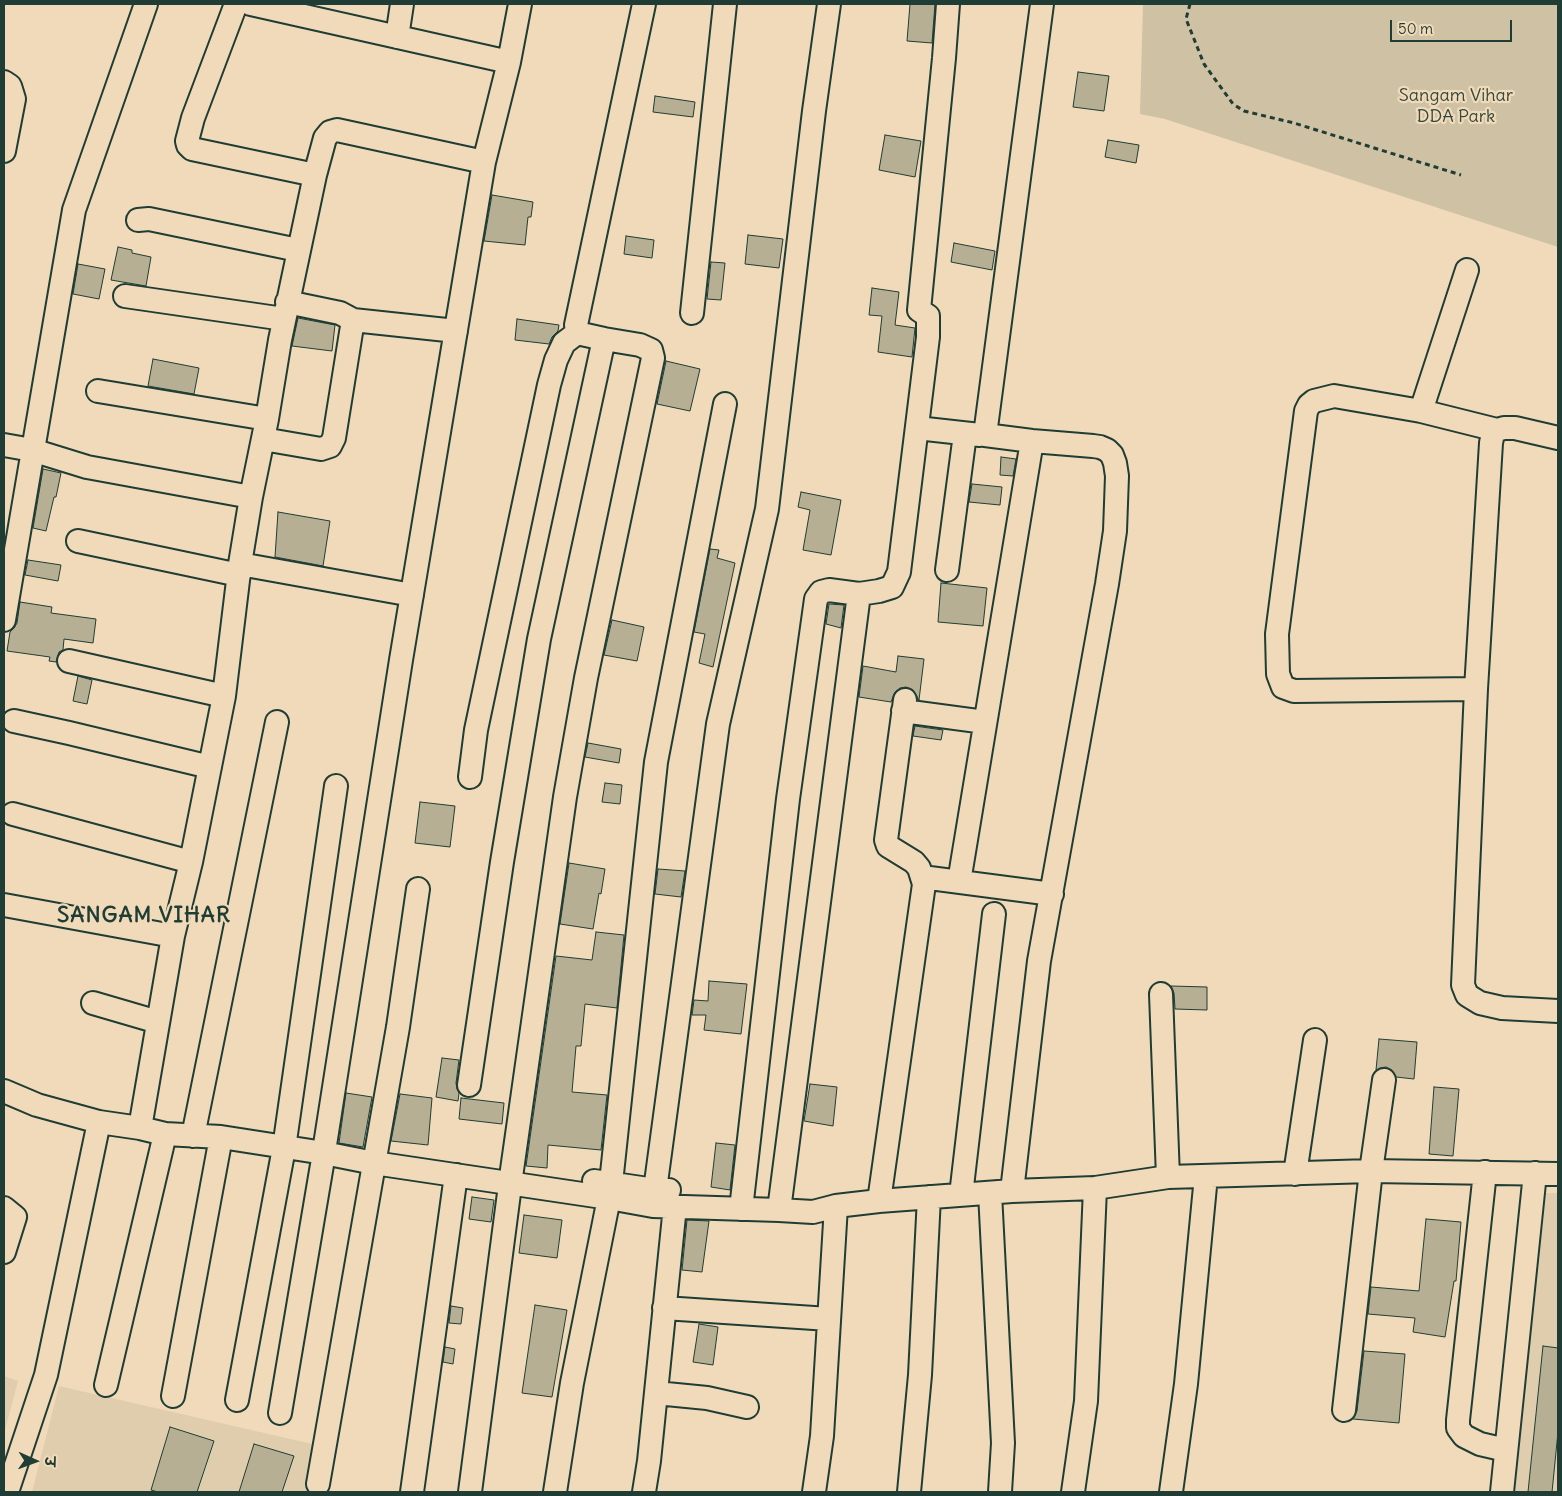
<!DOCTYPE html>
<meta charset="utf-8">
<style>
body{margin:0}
#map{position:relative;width:1562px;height:1496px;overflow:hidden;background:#f1dab9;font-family:Delius,"Playpen Sans Deva",sans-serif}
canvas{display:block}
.frame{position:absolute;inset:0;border:5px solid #1f3d34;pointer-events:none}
.north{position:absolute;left:10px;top:1436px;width:50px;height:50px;-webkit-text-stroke:4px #f1dab9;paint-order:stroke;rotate:92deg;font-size:14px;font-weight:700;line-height:20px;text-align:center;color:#1f3d34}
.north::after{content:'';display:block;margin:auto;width:18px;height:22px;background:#1f3d34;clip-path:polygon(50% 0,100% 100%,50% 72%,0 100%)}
.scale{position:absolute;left:1390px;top:20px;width:122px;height:22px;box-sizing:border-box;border:2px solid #1f3d34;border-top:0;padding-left:6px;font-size:15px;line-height:18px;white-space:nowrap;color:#1f3d34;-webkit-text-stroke:4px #f1dab9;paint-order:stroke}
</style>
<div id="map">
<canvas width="1562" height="1496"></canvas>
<div class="frame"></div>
<div class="north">उ</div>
<div class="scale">50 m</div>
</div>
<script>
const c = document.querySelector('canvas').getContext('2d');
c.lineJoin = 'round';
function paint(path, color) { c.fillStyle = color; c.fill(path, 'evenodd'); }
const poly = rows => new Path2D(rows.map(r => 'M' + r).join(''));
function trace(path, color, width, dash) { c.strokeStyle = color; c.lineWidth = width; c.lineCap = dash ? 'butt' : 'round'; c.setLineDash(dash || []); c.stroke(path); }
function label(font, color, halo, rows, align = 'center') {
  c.font = font + ' Delius,sans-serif'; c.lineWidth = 4.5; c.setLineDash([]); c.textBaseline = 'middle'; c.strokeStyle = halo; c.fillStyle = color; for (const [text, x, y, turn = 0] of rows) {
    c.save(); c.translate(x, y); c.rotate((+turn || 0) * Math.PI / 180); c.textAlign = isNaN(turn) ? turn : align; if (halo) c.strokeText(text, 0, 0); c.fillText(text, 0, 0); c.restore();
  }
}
paint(poly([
 [1546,1193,1558,1193,1558,1492,1511,1492],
 [4,1376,18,1381,4,1434],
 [59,1386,321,1446,316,1492,32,1492]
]), '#dfcdae');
paint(poly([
 [1143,4,1558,4,1558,247,1165,119,1140,114]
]), '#cfc1a3');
const building = poly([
 [910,4,935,4,932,43,907,41,910,4],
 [1078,72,1109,76,1104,111,1073,107,1078,72],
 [655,96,695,102,693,117,653,112,655,96],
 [885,135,921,141,915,177,879,170,885,135],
 [1108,140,1139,145,1136,163,1105,157,1108,140],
 [492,195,533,202,531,217,528,217,525,245,484,241,492,195],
 [748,235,783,239,779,268,745,264,748,235],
 [626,236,654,240,652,258,624,254,626,236],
 [954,243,995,251,992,270,951,262,954,243],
 [118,247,132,250,132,253,151,257,146,286,111,280,118,247],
 [711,262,725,263,721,300,707,299,711,262],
 [78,264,105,269,99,299,73,294,78,264],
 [872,288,899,292,895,325,915,328,912,357,878,352,882,316,869,315,872,288],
 [298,318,335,325,332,351,292,346,298,318],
 [517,319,559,325,558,331,552,337,549,344,515,340,517,319],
 [153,359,199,368,194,394,148,386,153,359],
 [666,361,700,369,690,411,657,404,666,361],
 [1001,457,1016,459,1013,476,1000,475,1001,457],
 [43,469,61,473,56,497,54,497,46,531,33,528,43,469],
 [972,484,1002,487,1000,505,969,502,972,484],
 [801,492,841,500,831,555,803,550,810,510,798,507,801,492],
 [278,512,330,521,323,566,275,557,278,512],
 [710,549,719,550,717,558,735,563,713,667,699,663,705,634,694,632,710,549],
 [28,560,61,565,58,581,25,575,28,560],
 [941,583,987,588,983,626,938,622,941,583],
 [20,602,52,607,51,613,96,619,93,643,64,639,63,650,59,652,56,662,49,661,50,657,7,651,10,632,14,628,17,623,20,602],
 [829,604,844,605,841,628,826,624,829,604],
 [612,620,644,627,637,661,604,655,612,620],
 [898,656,924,659,919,700,913,690,906,687,900,688,895,692,891,702,859,697,863,666,896,672,898,656],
 [78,676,92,680,87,704,73,701,78,676],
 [915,726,943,730,941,740,913,736,915,726],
 [588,743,621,749,619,763,585,757,588,743],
 [605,783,622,785,620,804,602,802,605,783],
 [420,802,455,806,450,847,415,843,420,802],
 [569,863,605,869,601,894,599,893,593,929,560,924,569,863],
 [658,869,685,871,681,897,655,894,658,869],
 [596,932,624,935,617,1008,585,1004,581,1046,576,1046,572,1092,607,1095,601,1150,548,1145,547,1168,526,1166,556,956,592,960,596,932],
 [709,981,747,984,741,1034,704,1030,706,1015,692,1015,694,1000,708,1001,709,981],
 [1171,986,1207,987,1207,1010,1175,1009,1174,993,1171,986],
 [1379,1039,1417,1042,1414,1079,1396,1077,1392,1070,1386,1067,1380,1068,1376,1070,1379,1039],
 [442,1058,459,1060,456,1083,457,1089,459,1093,458,1101,436,1097,442,1058],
 [810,1084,837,1087,833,1126,804,1121,810,1084],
 [1434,1087,1459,1089,1453,1156,1429,1154,1434,1087],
 [346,1093,372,1097,363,1147,339,1143,346,1093],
 [400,1094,432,1098,428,1145,391,1141,400,1094],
 [461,1098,504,1103,502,1124,459,1119,461,1098],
 [716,1143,735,1145,730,1190,711,1187,716,1143],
 [472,1197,494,1200,491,1222,469,1219,472,1197],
 [524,1215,562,1220,557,1258,519,1253,524,1215],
 [1426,1219,1461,1222,1456,1281,1454,1281,1445,1337,1413,1332,1415,1318,1368,1314,1371,1287,1419,1291,1426,1219],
 [687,1220,709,1221,702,1272,682,1270,687,1220],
 [535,1305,567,1310,552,1397,522,1393,535,1305],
 [451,1306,463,1308,461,1324,449,1323,451,1306],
 [699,1324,718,1327,713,1365,693,1362,699,1324],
 [1543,1346,1558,1348,1558,1432,1552,1492,1528,1492,1543,1346],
 [445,1347,455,1349,453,1364,443,1362,445,1347],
 [1364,1351,1405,1354,1399,1423,1353,1419,1357,1411,1364,1351],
 [170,1427,214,1441,197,1492,158,1492,151,1490,170,1427],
 [254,1444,294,1456,282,1492,239,1492,254,1444]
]);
paint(building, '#b6af94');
trace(building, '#1f3d34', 1);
const minor = poly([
 [236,4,193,118,187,141,188,145,192,149,315,175],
 [251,4,509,62],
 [397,37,402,4],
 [4,82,10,86,14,99,4,151],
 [138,220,149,219,298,250],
 [125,296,284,319],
 [692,313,725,4],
 [353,320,456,331],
 [98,391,267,419],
 [1421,411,1467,270],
 [917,428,980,435],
 [1558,438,1515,428,1504,428,1497,430,1493,433,1491,443,1476,689,1463,985,1467,995,1480,1003,1502,1008,1558,1011],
 [263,439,321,449,330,446,334,438,353,320,340,313,287,302],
 [4,445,32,450,87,467,251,497],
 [78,541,239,575],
 [240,564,412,595],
 [947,570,965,434],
 [4,620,74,210,146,4],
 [69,661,224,696],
 [1476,689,1294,691,1283,687,1278,674,1277,634,1306,411,1309,405,1314,401,1334,396,1421,411,1497,430],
 [903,711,985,722],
 [14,721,69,733,210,767],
 [470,777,476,730,549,385,556,360,564,343,577,333],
 [13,814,191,862],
 [922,877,1052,894],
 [959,882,1032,441],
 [4,905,173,936],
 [1161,994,1168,1177],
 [93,1003,158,1022],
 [469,1085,502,862,539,639,604,339,577,333,576,325,644,4],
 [4,1091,37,1105,99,1122,140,1128,165,1134,221,1137,324,1153,374,1163,609,1198,653,1206,779,1210,813,1212,836,1206,879,1201,1012,1191,1095,1188,1168,1177,1371,1171,1558,1174],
 [140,1128,173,936,191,862,224,696,240,564,251,497,267,419,280,340,315,175,325,138,330,132,337,130,484,162],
 [193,1136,277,722],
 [325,1145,401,660,484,162,509,62,520,4],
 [1485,1172,1458,1420,1458,1428,1464,1436,1480,1444,1506,1450],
 [1295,1174,1315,1040],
 [594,1181,655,1190,669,1190],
 [611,1183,656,762,725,404],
 [655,1190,718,724,767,509,814,111,829,4],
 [1012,1191,1039,961,1107,584,1115,531,1117,476,1115,463,1112,455,1107,450,1100,447,1093,446,1032,441,985,435,1042,4],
 [990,1193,1003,1443,1000,1492],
 [961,1195,994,914],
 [879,1201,924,884,919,868,914,862,888,846,886,840,905,700],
 [4,1208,15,1217,4,1252],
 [741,1209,788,799,816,599,821,592,829,590,859,594,879,591,892,587,899,572,928,337,928,316,919,310,944,58,948,4],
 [779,1210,859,594],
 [664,1308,829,1319],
 [106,1385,165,1134],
 [656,1393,707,1398,747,1407],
 [173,1396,221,1137],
 [237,1400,284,1148,336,786],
 [1344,1410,1371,1171,1384,1080],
 [280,1413,324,1153],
 [318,1484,398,1027,418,889],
 [7,1492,46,1375,99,1122],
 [412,1492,456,1175],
 [470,1492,512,1170,565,797,586,678,653,358,651,350,640,345,604,339],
 [555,1492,572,1383,609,1198],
 [644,1492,649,1461,675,1206],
 [814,1492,822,1436,836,1206],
 [909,1492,920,1375,929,1197],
 [1073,1492,1086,1401,1095,1188],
 [1171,1492,1186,1384,1206,1176],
 [1502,1492,1535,1173]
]);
trace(minor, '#1f3d34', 26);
trace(poly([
 [1190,4,1186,19,1204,64,1233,104,1244,111,1294,123,1461,175]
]), '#1f3d34', 3, [5, 4]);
trace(minor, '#f1dab9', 22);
label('18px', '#314a3f', '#f1dab9', [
 ["Sangam Vihar",1456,96],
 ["DDA Park",1456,117]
]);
c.letterSpacing = '1px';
label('bold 22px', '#1f3d34', '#f1dab9', [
 ["SANGAM VIHAR",144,916]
]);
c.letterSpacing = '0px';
</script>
